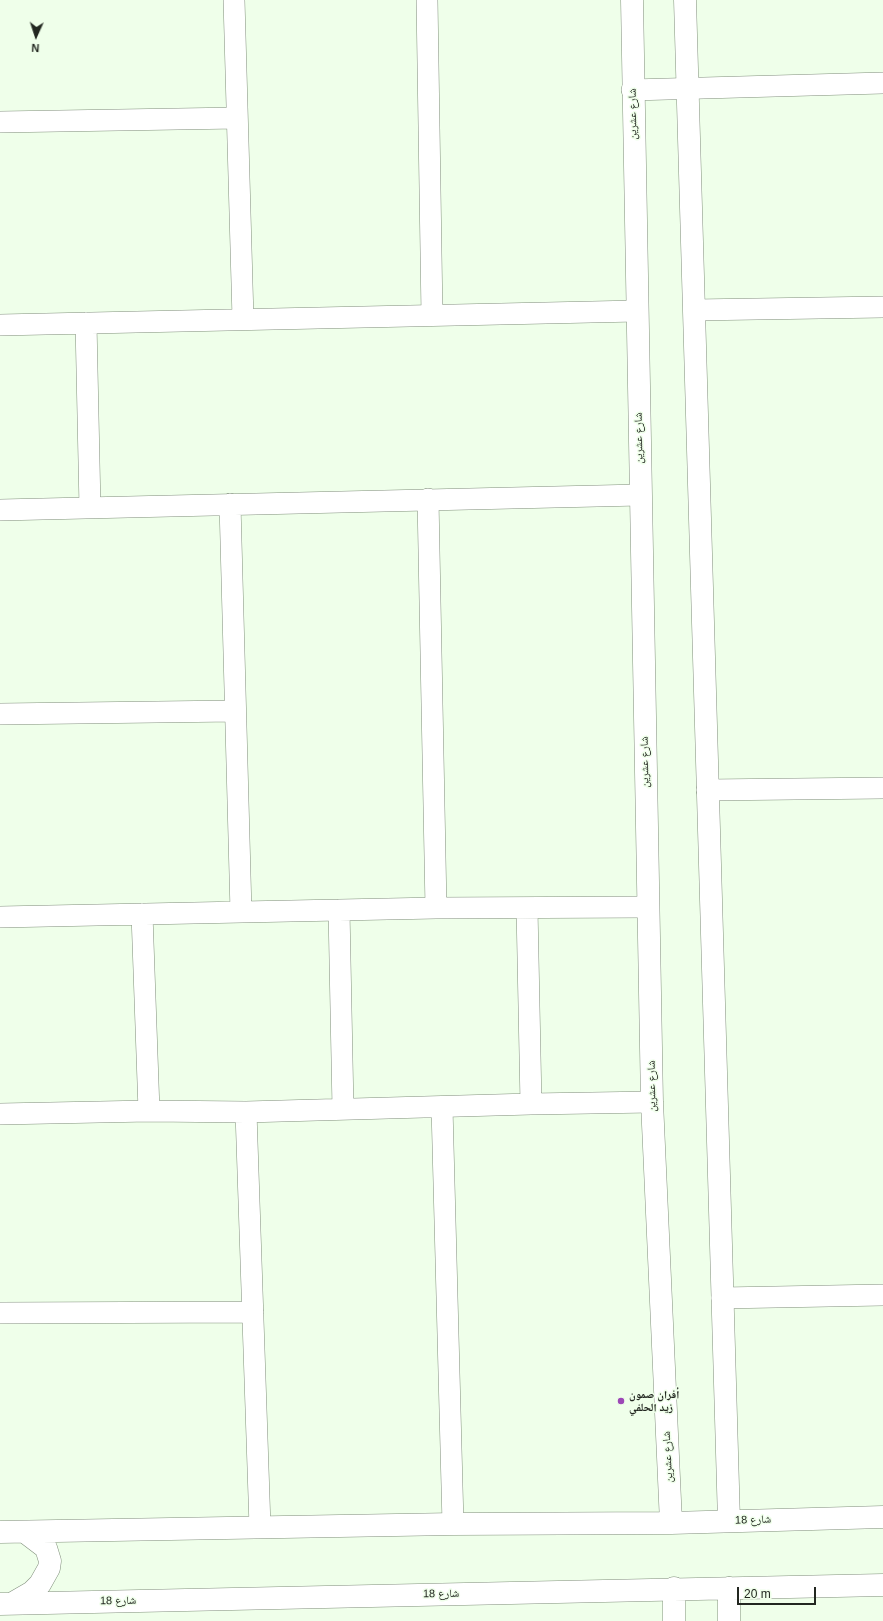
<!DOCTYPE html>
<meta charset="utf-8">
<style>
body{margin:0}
#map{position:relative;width:883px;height:1621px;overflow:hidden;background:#efffea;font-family:Helvetica,sans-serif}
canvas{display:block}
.north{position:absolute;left:16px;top:16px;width:40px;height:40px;-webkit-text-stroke:3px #efffea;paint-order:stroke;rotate:183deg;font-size:11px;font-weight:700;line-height:16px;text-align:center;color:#222720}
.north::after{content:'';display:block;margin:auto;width:14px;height:18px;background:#222720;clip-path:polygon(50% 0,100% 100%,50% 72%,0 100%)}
.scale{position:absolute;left:737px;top:1587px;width:79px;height:18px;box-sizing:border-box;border:2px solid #222720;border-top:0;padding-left:5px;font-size:12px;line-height:14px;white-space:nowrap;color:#222720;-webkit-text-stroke:3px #efffea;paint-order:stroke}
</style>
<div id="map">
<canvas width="883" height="1621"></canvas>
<div class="north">N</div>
<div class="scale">20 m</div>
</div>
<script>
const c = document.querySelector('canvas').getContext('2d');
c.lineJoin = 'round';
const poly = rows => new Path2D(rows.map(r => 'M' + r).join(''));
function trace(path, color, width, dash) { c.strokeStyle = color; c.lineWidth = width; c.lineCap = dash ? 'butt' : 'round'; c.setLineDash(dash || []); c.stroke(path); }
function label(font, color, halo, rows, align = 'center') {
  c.font = font + ' Helvetica,"Noto Naskh Arabic",sans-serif'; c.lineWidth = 3; c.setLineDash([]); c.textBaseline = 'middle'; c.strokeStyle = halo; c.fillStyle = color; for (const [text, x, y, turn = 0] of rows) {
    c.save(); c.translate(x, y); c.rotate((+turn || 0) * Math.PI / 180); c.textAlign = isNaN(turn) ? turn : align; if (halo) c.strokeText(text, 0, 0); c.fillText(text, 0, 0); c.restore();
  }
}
const minor = poly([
 [234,0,243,319],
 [427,0,432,315],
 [632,90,883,83],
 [0,122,237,118],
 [694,310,883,307],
 [86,323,90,508],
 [0,325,637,311],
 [428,499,436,908],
 [230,504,241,912],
 [0,510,640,495],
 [0,714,235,711],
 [707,790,883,788],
 [527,908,531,1104],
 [339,910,343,1109],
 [142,914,149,1111],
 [0,917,436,908,648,907],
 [442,1107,453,1524],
 [246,1112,260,1527],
 [0,1114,149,1111,246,1112,531,1104,652,1102],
 [722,1298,883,1295],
 [0,1313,253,1312]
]);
const tertiary = poly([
 [632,0,652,1102,671,1523],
 [685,0,729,1521],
 [0,1532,453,1524,671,1523,883,1517],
 [674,1588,674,1621],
 [729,1588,729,1621],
 [13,1603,32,1592,40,1584,49,1568,50,1561,46,1548,25,1532],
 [0,1604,883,1585]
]);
trace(minor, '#82907d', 22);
trace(tertiary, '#82907d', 23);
trace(minor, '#fff', 21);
trace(tertiary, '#fff', 22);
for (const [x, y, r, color] of [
 [621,1401,4,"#9c48b6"]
]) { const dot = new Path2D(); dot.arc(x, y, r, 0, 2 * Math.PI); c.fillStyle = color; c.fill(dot); trace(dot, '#efffea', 1.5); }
label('11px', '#222720', '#efffea', [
 ["شارع عشرين",633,114,-91],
 ["شارع عشرين",639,438,-91],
 ["شارع عشرين",645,762,-91],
 ["شارع عشرين",652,1086,-91],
 ["شارع عشرين",668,1457,-93],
 ["شارع 18",753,1520,-2],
 ["شارع 18",441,1594,-1],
 ["شارع 18",118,1601,-1]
]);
label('bold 11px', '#222720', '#efffea', [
 ["أفران صمون",629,1395],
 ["زيد الحلفي",629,1408]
], 'left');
</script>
